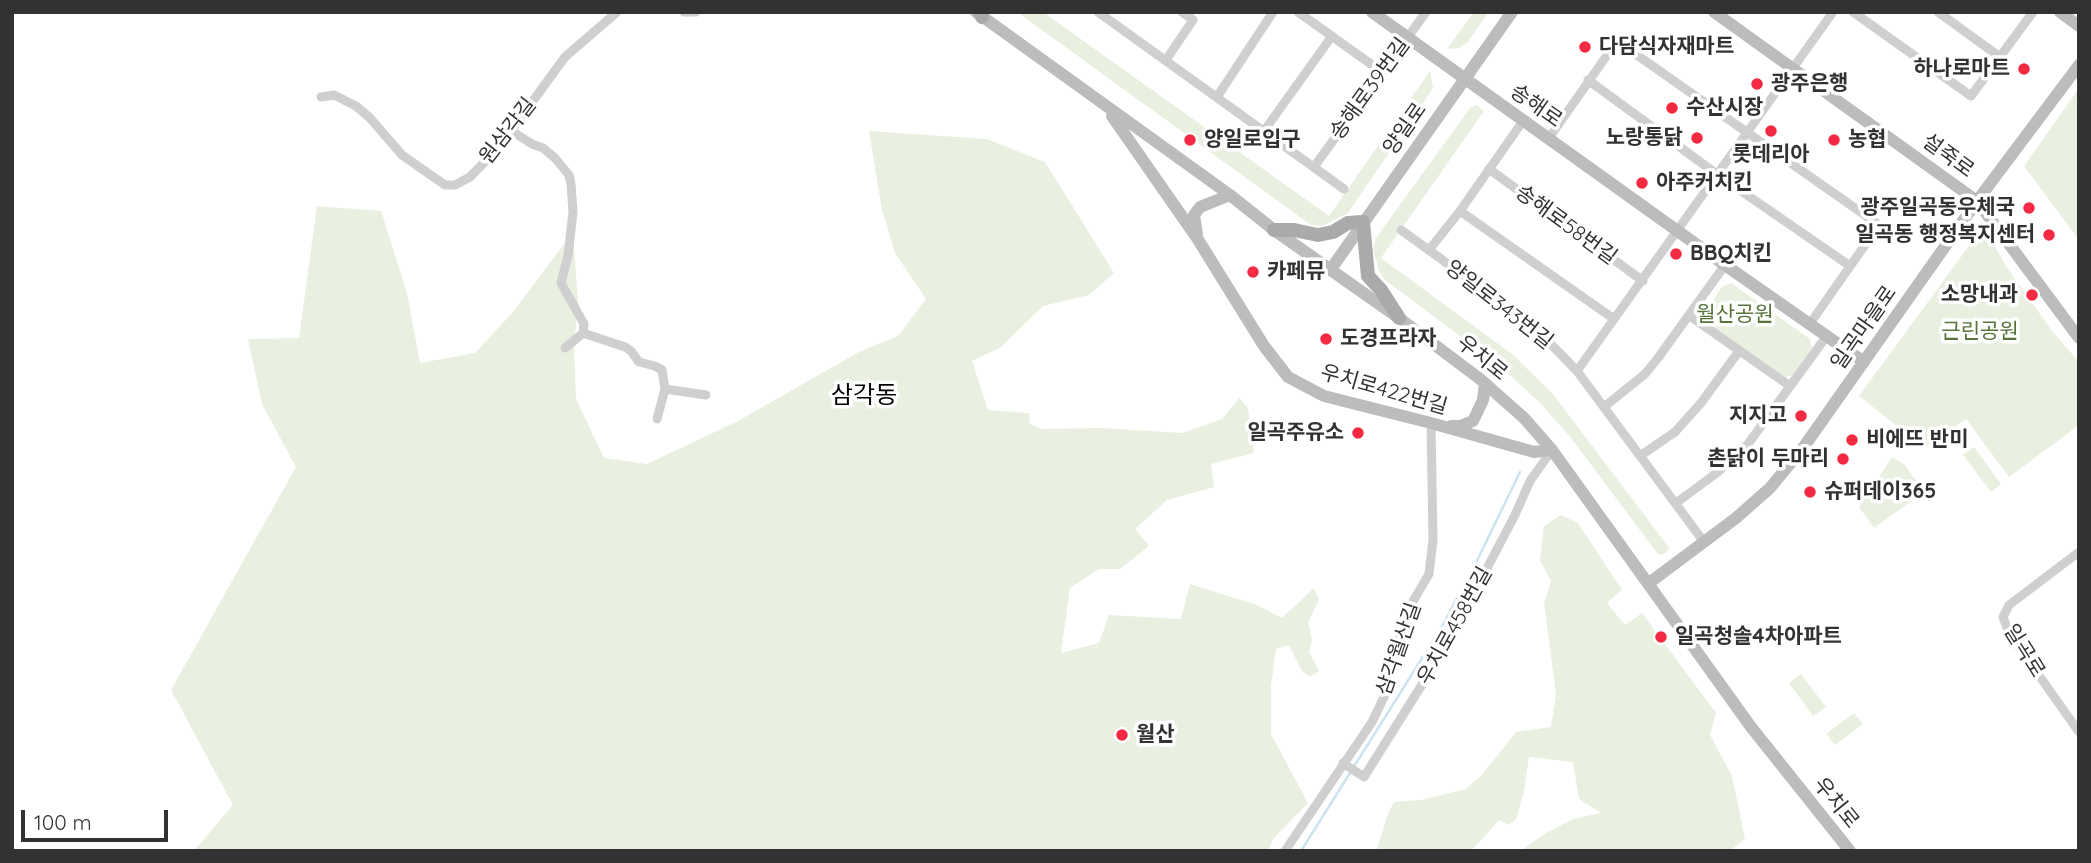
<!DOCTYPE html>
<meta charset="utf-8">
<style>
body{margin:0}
#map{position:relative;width:2091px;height:863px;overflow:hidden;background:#fff;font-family:Quicksand,sans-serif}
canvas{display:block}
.frame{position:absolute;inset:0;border:14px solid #323232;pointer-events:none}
.scale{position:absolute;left:21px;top:810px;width:147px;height:32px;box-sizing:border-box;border:4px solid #323232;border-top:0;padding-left:9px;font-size:21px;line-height:24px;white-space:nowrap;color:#323232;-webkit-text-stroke:5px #fff;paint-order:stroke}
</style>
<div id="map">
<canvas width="2091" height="863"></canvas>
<div class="frame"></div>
<div class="scale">100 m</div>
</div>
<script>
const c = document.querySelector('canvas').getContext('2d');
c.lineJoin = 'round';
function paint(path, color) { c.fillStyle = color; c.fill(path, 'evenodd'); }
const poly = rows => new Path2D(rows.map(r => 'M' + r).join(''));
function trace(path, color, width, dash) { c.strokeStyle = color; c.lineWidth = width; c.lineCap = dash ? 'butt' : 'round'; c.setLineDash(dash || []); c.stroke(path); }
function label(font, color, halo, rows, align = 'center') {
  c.font = font + ' Quicksand,"Noto Sans KR",sans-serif'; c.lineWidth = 7; c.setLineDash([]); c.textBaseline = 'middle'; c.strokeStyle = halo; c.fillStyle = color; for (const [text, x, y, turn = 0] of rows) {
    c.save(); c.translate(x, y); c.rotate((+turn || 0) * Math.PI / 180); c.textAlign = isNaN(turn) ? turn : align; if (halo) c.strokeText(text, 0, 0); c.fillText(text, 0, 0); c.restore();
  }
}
paint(poly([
 [1017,12,1043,12,1329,216,1430,71,1433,88,1348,213,1322,226,1311,225],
 [1474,12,1489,12,1467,43,1459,48,1447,49],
 [2077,91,2079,94,2079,240,2024,166],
 [1477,105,1484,111,1381,258,1512,354,1553,394,1670,549,1662,555,1657,553,1571,438,1540,403,1500,366,1385,280,1379,271,1373,249,1376,238,1470,108],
 [869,131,987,139,1045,162,1114,273,1089,295,1043,306,1000,348,972,361,988,410,1029,413,1030,424,1042,429,1102,428,1183,433,1222,419,1239,398,1248,408,1254,453,1211,464,1214,487,1167,500,1135,529,1149,546,1120,569,1099,569,1070,588,1061,653,1099,643,1109,615,1181,619,1190,584,1257,605,1282,618,1314,588,1319,599,1308,622,1312,640,1309,652,1319,671,1310,677,1302,671,1289,645,1276,649,1271,686,1271,734,1308,803,1273,839,1268,851,194,851,233,805,171,690,296,467,262,404,248,339,299,338,317,206,381,211,407,293,420,363,475,353,513,312,573,232,578,301,574,346,576,399,604,458,647,464,738,421,859,352,898,336,926,299,895,253,882,210],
 [1982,234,1990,238,2006,266,2052,331,2079,362,2079,425,2009,477,1966,419,1925,448,1859,396,1974,239],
 [1731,283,1810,339,1812,348,1793,375,1785,377,1705,322,1703,314,1722,287],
 [1974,447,2001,484,1991,492,1963,455],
 [1892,457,1904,464,1924,492,1874,528,1859,507],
 [1561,515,1578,523,1622,590,1607,603,1625,625,1642,613,1716,713,1710,735,1732,776,1745,839,1730,851,1521,851,1544,834,1573,819,1601,813,1579,799,1573,762,1529,757,1523,796,1516,819,1509,825,1499,820,1471,851,1376,851,1389,811,1394,802,1421,800,1466,789,1482,775,1516,732,1551,727,1556,694,1544,603,1551,581,1540,560,1544,526],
 [1801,674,1826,707,1813,716,1789,683],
 [1854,713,1863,724,1835,745,1826,734]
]), '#e9f0e0');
trace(poly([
 [1301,851,1441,628,1473,569,1520,472]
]), '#cbe4f0', 2.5);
trace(poly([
 [684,12,696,12],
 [1098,12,1344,189],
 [1298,12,1382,72],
 [1853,12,1971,96,2033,12],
 [1938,12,2000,57],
 [1166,60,1193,20,1182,12],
 [1588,80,1718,175,1850,266],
 [321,97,334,95,356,106,370,118,402,155,445,185,455,185,470,177,500,146,565,57,617,12],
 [1217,97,1273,12],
 [510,130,532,144,543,148,555,158,569,175,571,184,573,212,568,256,561,283,584,324,583,333,565,348],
 [1264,131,1332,36],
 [1549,138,1617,41,1879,225,1809,325],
 [1314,167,1426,12],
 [1489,169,1643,281],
 [1460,211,1614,319],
 [1401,230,1520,316,1544,337,1577,371,1704,542],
 [1429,250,1460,211,1523,121],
 [1690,316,1790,386],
 [583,333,625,347,631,351,639,362,655,366,662,370,665,389,657,419],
 [1577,371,1833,12],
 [665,389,706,395],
 [1604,407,1645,374,1658,358,1725,265],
 [1640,456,1675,432,1701,403,1739,351],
 [1676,503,1718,472,1748,444,1826,337],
 [2079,552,2009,605,2003,617,2009,633,2079,732],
 [1343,763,1364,777,1445,648,1515,515,1530,481,1552,450],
 [1285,851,1372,722,1384,697,1403,626,1412,603,1429,574,1433,540,1431,423]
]), '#cfcfcf', 9);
trace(poly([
 [976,12,1230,195,1274,230,1399,318,1480,379,1524,418,1552,450,1751,727,1850,851],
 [1372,12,1725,265,1864,362],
 [1714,12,1977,201,2079,338],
 [2060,12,2079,26],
 [1112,116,1197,238,1264,346,1288,377,1324,396,1431,423,1534,452,1552,450],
 [1197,234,1194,215,1200,207,1230,195],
 [1331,269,1512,12],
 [1451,426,1460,426,1473,421,1483,400,1485,383],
 [1649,583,1736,518,1770,488,1803,448,1977,201,2079,65]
]), '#bcbcbc', 12);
trace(poly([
 [980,12,982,17],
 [1274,230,1294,230,1318,235,1333,232,1348,223,1363,222,1368,276,1381,290,1399,318]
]), '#aaa', 14);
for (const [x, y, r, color] of [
 [1585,47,7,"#f42a43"],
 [2024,69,7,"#f42a43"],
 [1757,84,7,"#f42a43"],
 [1672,108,7,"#f42a43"],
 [1771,131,7,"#f42a43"],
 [1697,138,7,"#f42a43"],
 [1190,140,7,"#f42a43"],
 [1834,140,7,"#f42a43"],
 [1642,183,7,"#f42a43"],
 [2029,208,7,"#f42a43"],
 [2049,235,7,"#f42a43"],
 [1676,254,7,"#f42a43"],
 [1253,272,7,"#f42a43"],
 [2032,295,7,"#f42a43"],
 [1326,339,7,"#f42a43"],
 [1801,416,7,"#f42a43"],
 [1358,433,7,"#f42a43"],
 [1852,440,7,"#f42a43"],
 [1843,459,7,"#f42a43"],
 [1810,492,7,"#f42a43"],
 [1661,637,7,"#f42a43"],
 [1122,735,7,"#f42a43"]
]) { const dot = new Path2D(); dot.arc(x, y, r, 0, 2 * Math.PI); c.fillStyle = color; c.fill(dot); trace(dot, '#fff', 2.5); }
label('bold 21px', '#323232', '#fff', [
 ["다담식자재마트",1599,47],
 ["하나로마트",2010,69,"right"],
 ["광주은행",1771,84],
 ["수산시장",1686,108],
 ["노랑통닭",1683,138,"right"],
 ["양일로입구",1204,140],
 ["농협",1848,140],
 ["롯데리아",1771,155,"center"],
 ["아주커치킨",1656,183],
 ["광주일곡동우체국",2015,208,"right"],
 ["일곡동 행정복지센터",2035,235,"right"],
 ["BBQ치킨",1690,254],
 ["카페뮤",1267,272],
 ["소망내과",2018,295,"right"],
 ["도경프라자",1340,339],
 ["지지고",1787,416,"right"],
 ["일곡주유소",1344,433,"right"],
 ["비에뜨 반미",1866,440],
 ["촌닭이 두마리",1829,459,"right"],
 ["슈퍼데이365",1824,492],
 ["일곡청솔4차아파트",1675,637],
 ["월산",1136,735]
], 'left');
label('21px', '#323232', '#fff', [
 ["송해로39번길",1370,89,-54],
 ["송해로",1536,106,35],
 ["양일로",1405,129,-55],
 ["원삼각길",508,131,-52],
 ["설죽로",1948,156,36],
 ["송해로58번길",1566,225,36],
 ["양일로343번길",1499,305,38],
 ["일곡마을로",1864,328,-55],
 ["우치로",1482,358,39],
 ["우치로422번길",1384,390,16],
 ["우치로458번길",1455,626,-61],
 ["삼각월산길",1399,649,-71],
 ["일곡로",2024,651,58],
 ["우치로",1836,803,51]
]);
label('21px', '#58733b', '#fff', [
 ["월산공원",1735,315],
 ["근린공원",1980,332]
]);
label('24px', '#000', '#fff', [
 ["삼각동",864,396]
]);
</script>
